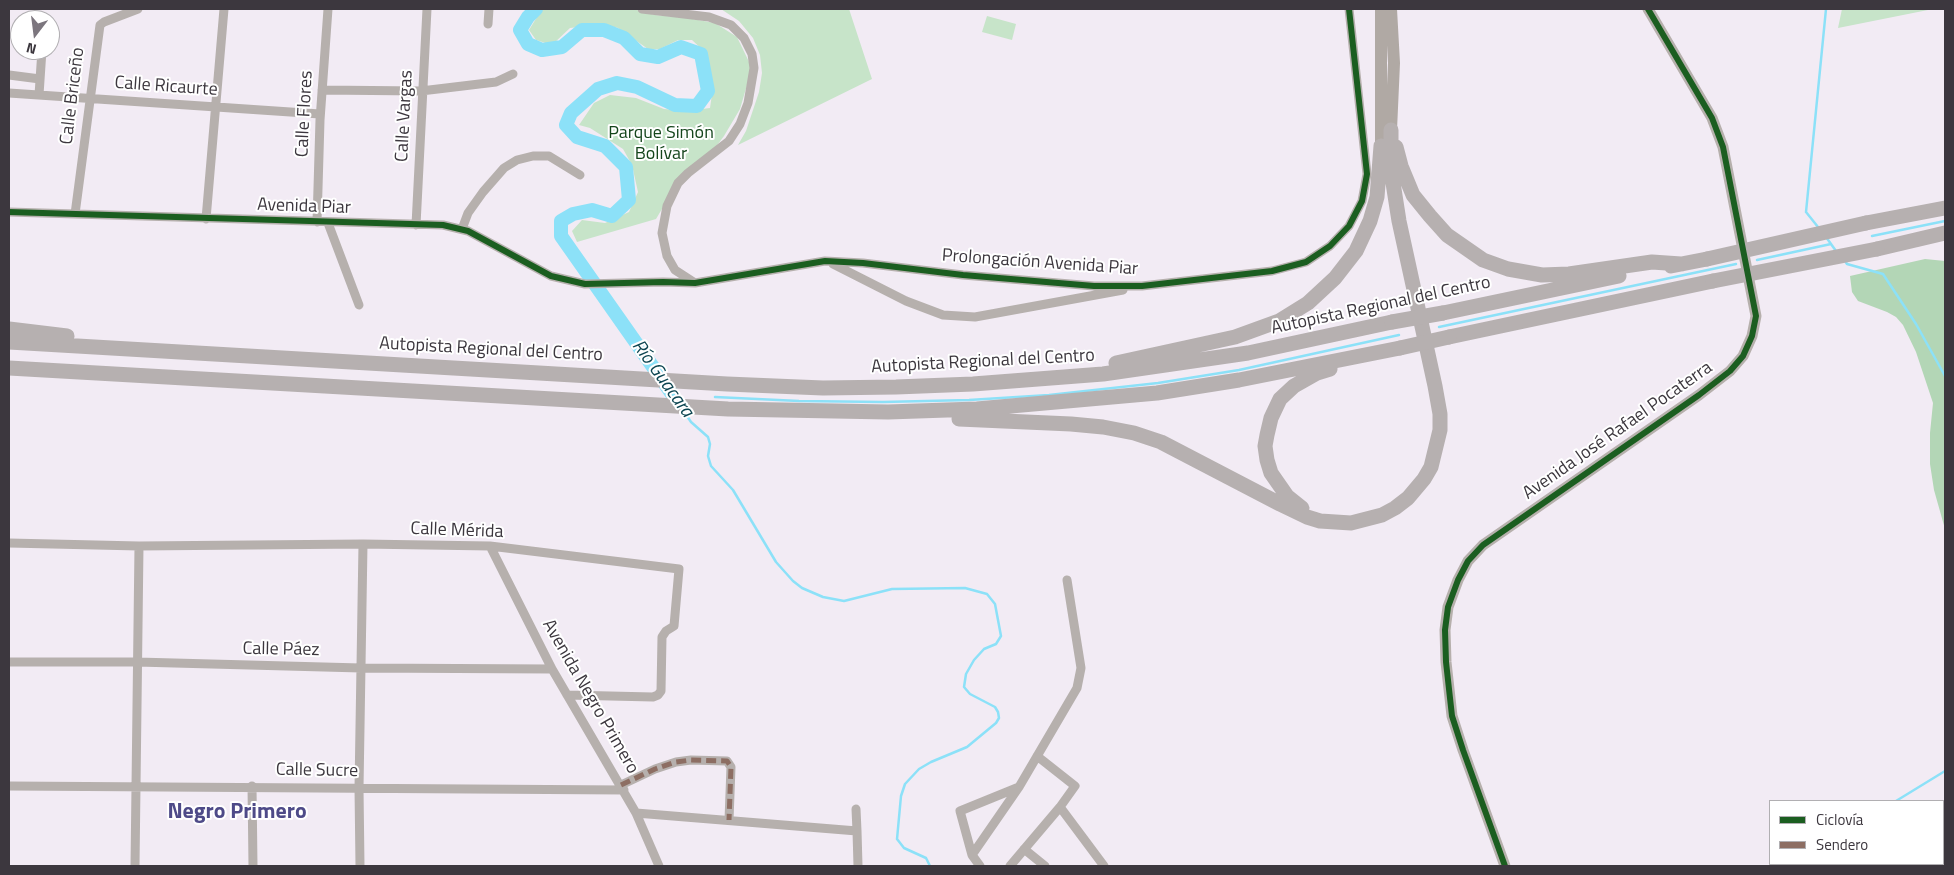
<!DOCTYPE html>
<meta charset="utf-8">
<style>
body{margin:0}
#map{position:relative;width:1954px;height:875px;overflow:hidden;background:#f2ebf4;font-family:"Titillium Web",sans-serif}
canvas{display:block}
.frame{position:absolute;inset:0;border:10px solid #3c373e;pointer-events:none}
.legend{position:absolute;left:1769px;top:800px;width:175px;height:65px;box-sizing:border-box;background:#fff;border:1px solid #b1afb2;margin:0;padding:6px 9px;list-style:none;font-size:15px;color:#3c373e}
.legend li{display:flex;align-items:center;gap:10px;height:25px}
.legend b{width:25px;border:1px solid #b1afb2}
.north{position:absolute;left:10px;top:10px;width:50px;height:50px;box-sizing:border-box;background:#fff;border:1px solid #b1afb2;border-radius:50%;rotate:195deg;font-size:14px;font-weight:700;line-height:20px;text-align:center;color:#3c373e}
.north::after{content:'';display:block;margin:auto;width:18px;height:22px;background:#7c767e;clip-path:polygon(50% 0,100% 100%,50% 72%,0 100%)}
</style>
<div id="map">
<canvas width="1954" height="875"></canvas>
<div class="frame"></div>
<ul class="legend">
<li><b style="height:6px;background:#1b5e20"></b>Ciclovía</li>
<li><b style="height:6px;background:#8d6e63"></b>Sendero</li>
</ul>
<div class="north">N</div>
</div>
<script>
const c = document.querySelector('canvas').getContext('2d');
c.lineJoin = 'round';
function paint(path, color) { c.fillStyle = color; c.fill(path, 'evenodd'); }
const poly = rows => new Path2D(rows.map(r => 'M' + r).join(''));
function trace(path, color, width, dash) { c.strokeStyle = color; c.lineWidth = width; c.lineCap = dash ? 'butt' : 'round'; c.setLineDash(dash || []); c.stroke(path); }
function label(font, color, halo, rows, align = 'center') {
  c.font = font + ' "Titillium Web",sans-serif'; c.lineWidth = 4; c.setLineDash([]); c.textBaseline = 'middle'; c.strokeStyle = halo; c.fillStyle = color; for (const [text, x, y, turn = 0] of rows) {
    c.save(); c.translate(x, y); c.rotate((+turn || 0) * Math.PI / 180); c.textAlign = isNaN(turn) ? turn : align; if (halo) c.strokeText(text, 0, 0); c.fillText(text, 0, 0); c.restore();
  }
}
paint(poly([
 [542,9,633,9,655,15,687,18,715,23,737,37,752,68,740,109,724,136,712,152,684,172,656,219,577,242,572,231,582,220,605,223,629,212,638,192,632,165,623,149,590,128,579,125,594,103,610,95,636,98,664,109,686,111,710,108,712,94,707,54,692,40,678,40,660,49,648,49,618,28,603,24,570,28,552,45,536,40,529,30],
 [721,9,849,9,872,79,738,145,746,131,759,92,762,73,760,55,753,38,739,21],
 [1842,9,1933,9,1838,28],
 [987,16,1016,24,1012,40,982,32]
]), '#c7e4c9');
paint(poly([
 [1925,259,1945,261,1945,529,1934,490,1930,464,1930,433,1933,403,1916,352,1903,325,1896,317,1887,312,1858,301,1852,292,1850,276]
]), '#b3d6b6');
trace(poly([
 [1818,227,1806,212,1826,9],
 [1872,236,1945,221],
 [1826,237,1836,251],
 [1757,260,1831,244],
 [1845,261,1847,264,1883,274,1916,324,1945,376],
 [1439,327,1736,264],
 [672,394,676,400],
 [715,397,799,401,883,402,969,400,1049,395,1158,383,1239,370,1399,335],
 [685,413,691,422,708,437,710,444,708,456,711,466,733,490,776,562,793,581,802,588,823,597,844,601,892,589,965,588,987,594,995,604,1001,636,996,644,984,649,974,660,966,674,964,687,970,694,995,707,998,712,999,718,996,723,967,747,931,762,919,769,905,784,901,796,897,839,904,848,926,858,930,866],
 [1896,801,1945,771],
 [1790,866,1794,864]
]), '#8ce1f8', 2.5);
trace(poly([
 [536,9,528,17,520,30,528,44,542,50,562,47,582,30,604,30,624,38,640,54,658,57,681,47,701,54,708,91,697,106,675,105,637,87,617,83,598,89,571,113,566,125,577,137,605,146,626,167,629,200,612,216,592,210,573,214,561,221,561,236,672,394]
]), '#8ce1f8', 14);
trace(poly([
 [642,9,709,17,731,25,744,38,752,54,754,68,748,103,740,124,729,141,688,173,678,183,667,206,662,233,667,256,675,270,695,283],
 [488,24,489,9],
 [9,75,40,79],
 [322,90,421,91,496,82,513,74],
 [9,93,320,114],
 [39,95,42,50],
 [9,212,443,225,468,231,551,276,585,284,663,282,695,283,825,261,863,263,963,275,1094,286,1142,286,1272,271,1306,262,1330,246,1349,226,1362,201,1367,174,1349,9],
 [75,214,100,25,104,22,138,9],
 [206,219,224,9],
 [317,222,320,120,328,9],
 [328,223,359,305],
 [416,225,427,9],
 [462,229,468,213,483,192,504,168,517,160,533,156,549,156,580,175],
 [833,264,906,301,943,315,975,317,1123,290],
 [9,543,139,546,363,544,490,546,679,569,674,626,666,631,662,637,661,691,658,695,653,697,567,695],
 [490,546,552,669,636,813,659,866],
 [9,662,137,662,361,668,552,669],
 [1037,756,1075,786,1060,807,1104,866],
 [621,785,655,769,676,762,691,760,727,761,731,767,729,820],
 [9,786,624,790],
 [252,786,253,866],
 [1019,787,960,811,972,855,1019,787,1077,688,1081,668,1067,580],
 [856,809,857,831],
 [636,813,857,831,858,866],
 [1024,849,1045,866],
 [972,855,980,866],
 [135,866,139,546],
 [360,866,359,788,363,544],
 [1010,866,1060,807]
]), '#b6b0ad', 9);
trace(poly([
 [1505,866,1463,750,1452,716,1446,662,1445,630,1448,607,1458,580,1468,561,1483,545,1699,395,1730,371,1743,356,1752,336,1756,316,1723,147,1712,118,1648,9]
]), '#b6b0ac', 11);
trace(poly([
 [1381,9,1381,146],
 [1391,9,1394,63,1391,130]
]), '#b0a9a4', 12);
trace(poly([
 [1396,147,1401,166,1413,195,1430,216,1447,235,1483,260,1508,269,1542,275,1569,274,1652,262,1681,264],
 [1866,223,1945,208],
 [1877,249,1945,233],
 [1671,266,1707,259],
 [1443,313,1619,276],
 [9,329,67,336],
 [1449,337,1713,281],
 [9,342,727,384,823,388,896,387,973,384,1103,374,1248,353,1392,322],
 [1116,363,1235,337,1279,321,1308,303,1335,278,1356,251,1370,221,1377,197,1381,146],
 [9,368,728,409,888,412,977,409,1157,393,1239,380,1400,348],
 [959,419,1071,424,1103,427,1134,433,1161,442,1280,504,1307,517,1320,521,1351,523,1382,515,1395,508,1408,498,1424,479,1431,467,1440,430,1440,414,1435,386,1399,221,1391,170,1391,130],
 [1302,508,1287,496,1271,473,1267,460,1265,446,1267,435,1271,418,1280,399,1294,386,1317,373,1330,369]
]), '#b6b0b0', 15);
trace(poly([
 [1707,259,1866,223],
 [1713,281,1877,249],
 [1392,322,1443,313],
 [1400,348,1449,337]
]), '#b6b0b0', 15);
trace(poly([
 [621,785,655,769,676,762,691,760,727,761,731,767,729,820]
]), '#8d6e63', 5, [10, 5]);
trace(poly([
 [9,212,443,225,468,231,551,276,585,284,663,282,695,283,825,261,863,263,963,275,1094,286,1142,286,1272,271,1306,262,1330,246,1349,226,1362,201,1367,174,1349,9],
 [1505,866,1463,750,1452,716,1446,662,1445,630,1448,607,1458,580,1468,561,1483,545,1699,395,1730,371,1743,356,1752,336,1756,316,1723,147,1712,118,1648,9]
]), '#1b5e20', 6);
label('18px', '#3c373e', '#fff', [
 ["Calle Ricaurte",166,87,4],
 ["Calle Briceño",73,96,-83],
 ["Calle Flores",305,114,-87],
 ["Calle Vargas",405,116,-87],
 ["Avenida Piar",304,207,2],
 ["Prolongación Avenida Piar",1040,263,4],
 ["Autopista Regional del Centro",1381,306,-12],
 ["Autopista Regional del Centro",491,350,3],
 ["Autopista Regional del Centro",983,362,-3],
 ["Avenida José Rafael Pocaterra",1618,431,-35],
 ["Calle Mérida",457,531,2],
 ["Calle Páez",281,650,1],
 ["Avenida Negro Primero",590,697,60],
 ["Calle Sucre",317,771,1]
]);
label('18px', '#14451b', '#fff', [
 ["Parque Simón",661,134],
 ["Bolívar",661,155]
]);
label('italic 19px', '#0c4551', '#fff', [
 ["Río Guacara",662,379,54]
]);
label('bold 22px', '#4e4a88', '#fff', [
 ["Negro Primero",237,813]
]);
</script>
